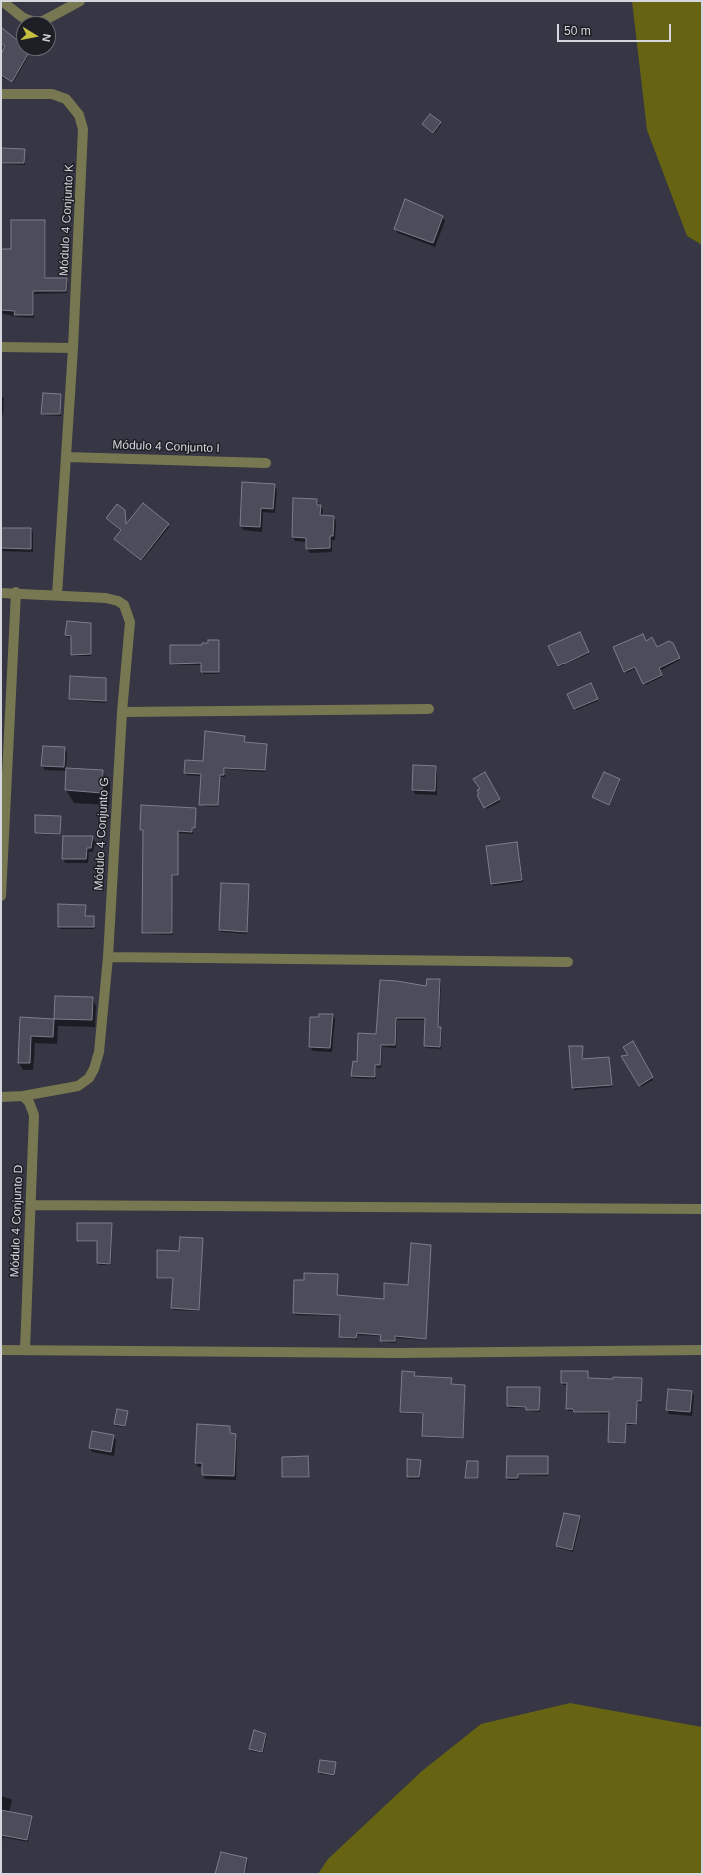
<!DOCTYPE html>
<meta charset="utf-8">
<style>
body{margin:0}
#map{position:relative;width:703px;height:1875px;overflow:hidden;background:#363644;font-family:Helvetica,sans-serif}
canvas{display:block}
.frame{position:absolute;inset:0;border:2px solid #d6d6df;pointer-events:none}
.north{position:absolute;left:16px;top:16px;width:40px;height:40px;box-sizing:border-box;background:#1e1e25;border:1px solid #68686f;border-radius:50%;rotate:100deg;font-size:11px;font-weight:700;line-height:16px;text-align:center;color:#d6d6df}
.north::after{content:'';display:block;margin:auto;width:14px;height:18px;background:#c1be40;clip-path:polygon(50% 0,100% 100%,50% 72%,0 100%)}
.scale{position:absolute;left:557px;top:24px;width:114px;height:18px;box-sizing:border-box;border:2px solid #d6d6df;border-top:0;padding-left:5px;font-size:12px;line-height:14px;white-space:nowrap;color:#d6d6df;-webkit-text-stroke:3px #1e1e25;paint-order:stroke}
</style>
<div id="map">
<canvas width="703" height="1875"></canvas>
<div class="frame"></div>
<div class="north">N</div>
<div class="scale">50 m</div>
</div>
<script>
const c = document.querySelector('canvas').getContext('2d');
c.lineJoin = 'round';
function paint(path, color) { c.fillStyle = color; c.fill(path, 'evenodd'); }
const poly = rows => new Path2D(rows.map(r => 'M' + r).join(''));
function trace(path, color, width, dash) { c.strokeStyle = color; c.lineWidth = width; c.lineCap = dash ? 'butt' : 'round'; c.setLineDash(dash || []); c.stroke(path); }
function label(font, color, halo, rows, align = 'center') {
  c.font = font + ' Helvetica,sans-serif'; c.lineWidth = 3; c.setLineDash([]); c.textBaseline = 'middle'; c.strokeStyle = halo; c.fillStyle = color; for (const [text, x, y, turn = 0] of rows) {
    c.save(); c.translate(x, y); c.rotate((+turn || 0) * Math.PI / 180); c.textAlign = isNaN(turn) ? turn : align; if (halo) c.strokeText(text, 0, 0); c.fillText(text, 0, 0); c.restore();
  }
}
paint(poly([
 [632,1,702,1,702,245,687,236,647,130],
 [570,1703,702,1727,702,1874,318,1874,328,1859,422,1771,481,1724]
]), '#666412');
paint(poly([
 [1,28,22,46,28,57,13,83,1,77,1,56,6,47,1,43],
 [440,123,441,125,434,134,423,125],
 [1,148,24,150,25,165,1,164],
 [442,216,445,221,435,247,398,233,395,229],
 [45,221,46,224,46,279,66,279,68,282,67,293,34,294,34,318,17,317,1,313,1,250,12,250],
 [61,395,61,416,43,415,42,414],
 [1,396,4,398,3,415,1,415],
 [243,483,274,485,277,490,275,513,263,512,262,532,243,530,241,526],
 [317,500,323,510,322,516,334,517,336,521,335,540,332,540,332,552,310,553,307,549,307,542,295,541,293,537],
 [124,511,126,525,168,525,169,527,142,561,116,541,115,539,121,531,107,518],
 [1,529,31,529,33,532,33,552,1,551],
 [90,623,91,656,73,656,72,638,67,637,66,635],
 [580,633,589,654,559,667,550,647],
 [219,641,219,674,203,674,202,665,172,665,171,663,203,646],
 [669,642,680,660,659,671,662,677,645,685,637,668,626,673,625,671,646,643,656,648],
 [106,679,106,703,71,700,70,699],
 [592,686,598,701,576,710,569,694],
 [244,737,245,743,266,745,265,772,225,769,225,777,220,777,218,807,202,806,202,776,186,775,186,761,204,762],
 [64,748,67,752,66,768,102,771,110,784,109,805,74,803,66,790,67,771,45,770,42,766],
 [435,767,437,771,437,795,415,794,413,790],
 [484,774,500,802,486,809,478,795,480,794],
 [619,780,620,782,610,804,593,796],
 [195,809,195,829,193,829,193,834,178,833,178,876,172,876,173,935,144,934,144,832,141,830],
 [60,817,61,835,37,834,36,832],
 [92,837,95,842,93,852,89,852,88,863,65,863,63,858],
 [517,843,523,882,493,886,487,847],
 [248,885,247,934,221,932,220,930],
 [85,906,86,917,93,917,94,919,94,929,60,929,59,927],
 [440,980,441,983,439,1028,442,1030,441,1049,426,1048,425,1046,426,1020,397,1020,396,1048,382,1047,381,1068,376,1067,376,1079,353,1078,352,1076,358,1063,377,1035,427,987],
 [56,997,92,998,96,1006,95,1027,58,1026,57,1044,35,1043,33,1070,23,1070,19,1063,21,1018,55,1020],
 [333,1015,335,1019,332,1052,313,1051,310,1047,320,1018],
 [633,1043,653,1080,641,1087,622,1057,630,1056],
 [571,1047,582,1047,583,1060,609,1058,612,1087,574,1090],
 [112,1224,111,1265,99,1265,98,1242,79,1242,78,1240],
 [203,1239,199,1311,173,1310,174,1279,159,1279,158,1277,180,1252],
 [430,1246,426,1340,396,1338,395,1343,382,1342,382,1336,357,1335,357,1340,342,1338,341,1316,295,1315,294,1313,305,1281,337,1275,337,1296,385,1300,409,1286],
 [562,1372,587,1372,588,1379,641,1379,641,1403,637,1403,636,1425,626,1425,625,1444,610,1443,609,1442,610,1414,576,1413,574,1411,568,1411,568,1385,563,1385,562,1383],
 [414,1373,415,1377,452,1379,452,1385,465,1386,463,1439,424,1437,424,1414,402,1413,401,1411],
 [539,1388,540,1412,528,1411,527,1408,509,1408,508,1406],
 [692,1392,694,1396,692,1416,669,1414,667,1409],
 [127,1411,126,1427,116,1426,115,1424],
 [229,1427,231,1435,235,1435,237,1439,236,1480,205,1479,203,1475,203,1467,198,1467,196,1463],
 [113,1436,116,1440,114,1456,92,1452,90,1448],
 [308,1457,309,1478,285,1478,284,1476],
 [548,1457,548,1476,519,1475,519,1480,508,1480,507,1478],
 [420,1461,420,1479,409,1479,408,1477],
 [478,1462,479,1479,468,1479,466,1477],
 [565,1514,580,1517,581,1519,573,1552,559,1548,557,1546],
 [266,1734,267,1736,263,1753,251,1751,250,1749],
 [335,1763,335,1776,320,1774,319,1772],
 [1,1796,11,1799,12,1800,9,1813,31,1817,32,1819,28,1842,3,1837,1,1845],
 [221,1853,247,1859,248,1861,245,1874,217,1874]
]), '#0007');
const building = poly([
 [1,27,23,45,28,54,12,82,1,75,1,54,5,46,1,43,1,27],
 [430,114,441,122,433,133,422,124,430,114],
 [1,148,25,149,24,163,1,163,1,148],
 [405,199,443,216,433,243,394,229,405,199],
 [11,220,45,220,45,278,67,278,66,291,33,291,33,315,14,315,15,311,1,310,1,249,11,249,11,220],
 [43,393,61,394,60,414,41,414,43,393],
 [242,482,275,484,273,509,261,508,260,527,240,526,242,482],
 [293,498,317,499,317,505,321,505,320,515,334,516,333,536,330,536,330,548,306,549,306,538,292,537,293,498],
 [143,503,169,524,141,560,114,539,121,530,106,518,117,504,125,510,126,524,143,503],
 [1,528,31,528,31,549,1,548,1,528],
 [67,621,91,623,91,654,71,655,71,636,65,635,67,621],
 [580,632,589,652,564,664,564,663,558,666,548,646,580,632],
 [643,634,646,641,652,637,657,647,669,641,673,643,680,658,659,668,662,675,643,684,635,667,624,672,613,647,643,634],
 [208,640,219,640,219,672,201,672,201,663,170,664,170,645,202,645,202,643,208,643,208,640],
 [70,676,106,678,106,701,69,699,70,676],
 [591,683,598,699,574,709,567,694,591,683],
 [205,731,245,736,244,742,267,744,265,770,224,768,224,775,220,775,218,805,199,805,201,774,184,773,185,760,203,761,205,731],
 [43,746,65,747,64,767,41,766,43,746],
 [413,765,436,766,435,791,412,790,413,765],
 [66,768,103,770,102,793,65,790,66,768],
 [485,772,500,799,484,808,477,795,479,794,477,790,480,789,473,779,485,772],
 [604,772,620,779,609,805,592,797,604,772],
 [141,805,196,808,195,828,192,828,192,832,178,831,178,875,172,875,172,933,142,933,143,830,140,830,141,805],
 [35,815,61,816,60,834,35,833,35,815],
 [63,836,93,836,91,848,87,848,86,859,62,859,63,836],
 [517,842,522,880,491,884,486,846,517,842],
 [221,883,249,884,247,932,219,930,221,883],
 [58,904,86,905,85,916,94,916,94,927,58,927,58,904],
 [427,979,440,979,438,1027,441,1027,440,1047,424,1046,425,1018,396,1018,395,1045,381,1045,380,1065,375,1065,375,1077,351,1076,353,1061,357,1062,358,1033,376,1034,380,980,397,981,426,986,427,979],
 [55,996,93,997,92,1020,54,1019,53,1037,31,1036,30,1063,18,1063,20,1017,54,1019,55,996],
 [319,1014,333,1014,330,1048,309,1047,310,1017,319,1017,319,1014],
 [633,1041,653,1077,639,1086,621,1056,628,1055,623,1047,633,1041],
 [569,1046,583,1046,582,1059,609,1057,612,1085,572,1088,569,1046],
 [77,1223,112,1223,110,1264,97,1263,97,1241,77,1241,77,1223],
 [180,1237,203,1238,199,1310,171,1308,173,1278,157,1278,157,1250,179,1251,180,1237],
 [411,1243,431,1245,426,1339,395,1336,395,1341,380,1341,381,1335,357,1333,356,1338,339,1337,340,1315,293,1313,294,1280,304,1280,304,1273,338,1274,337,1295,384,1299,384,1283,408,1285,411,1243],
 [402,1371,415,1372,414,1376,452,1378,451,1384,465,1385,463,1438,422,1436,423,1413,400,1412,402,1371],
 [561,1371,588,1371,588,1378,613,1379,613,1377,642,1378,641,1401,637,1401,636,1424,626,1423,625,1443,608,1442,609,1412,574,1412,573,1409,566,1409,567,1383,561,1383,561,1371],
 [507,1387,540,1387,539,1410,526,1410,526,1407,507,1406,507,1387],
 [668,1389,692,1391,690,1412,666,1410,668,1389],
 [117,1409,128,1411,125,1426,114,1424,117,1409],
 [197,1424,230,1426,230,1433,236,1434,234,1476,202,1475,202,1463,195,1463,197,1424],
 [92,1431,114,1435,111,1452,89,1448,92,1431],
 [308,1456,309,1477,282,1477,282,1457,308,1456],
 [507,1456,548,1456,548,1474,518,1474,518,1478,506,1478,507,1456],
 [407,1459,421,1460,419,1477,407,1477,407,1459],
 [467,1461,478,1461,478,1478,465,1478,467,1461],
 [564,1513,580,1516,572,1550,556,1546,564,1513],
 [254,1730,266,1734,262,1752,249,1749,254,1730],
 [320,1760,336,1762,334,1775,318,1772,320,1760],
 [1,1810,32,1816,27,1840,1,1835,1,1810],
 [221,1852,247,1858,244,1874,215,1874,221,1852]
]);
paint(building, '#4c4c5b');
trace(building, '#7c7c8c', 1);
trace(poly([
 [2,1,22,17,28,20,38,22,45,20,80,1],
 [1,94,52,94,66,99,79,115,83,129,73,348,57,595],
 [1,347,73,348],
 [66,457,266,463],
 [1,593,106,598,118,601,124,605,130,622,122,712,108,957,99,1052,94,1069,89,1078,78,1086,23,1096,1,1097],
 [122,712,429,709],
 [1,896,16,592],
 [108,957,568,962],
 [23,1096,29,1102,34,1115,25,1350],
 [31,1205,702,1209],
 [1,1350,398,1353,702,1350]
]), '#777751', 10);
label('12px', '#d6d6df', '#1e1e25', [
 ["Módulo 4 Conjunto K",67,220,-87],
 ["Módulo 4 Conjunto I",166,447,2],
 ["Módulo 4 Conjunto G",102,834,-87],
 ["Módulo 4 Conjunto D",17,1221,-88]
]);
</script>
